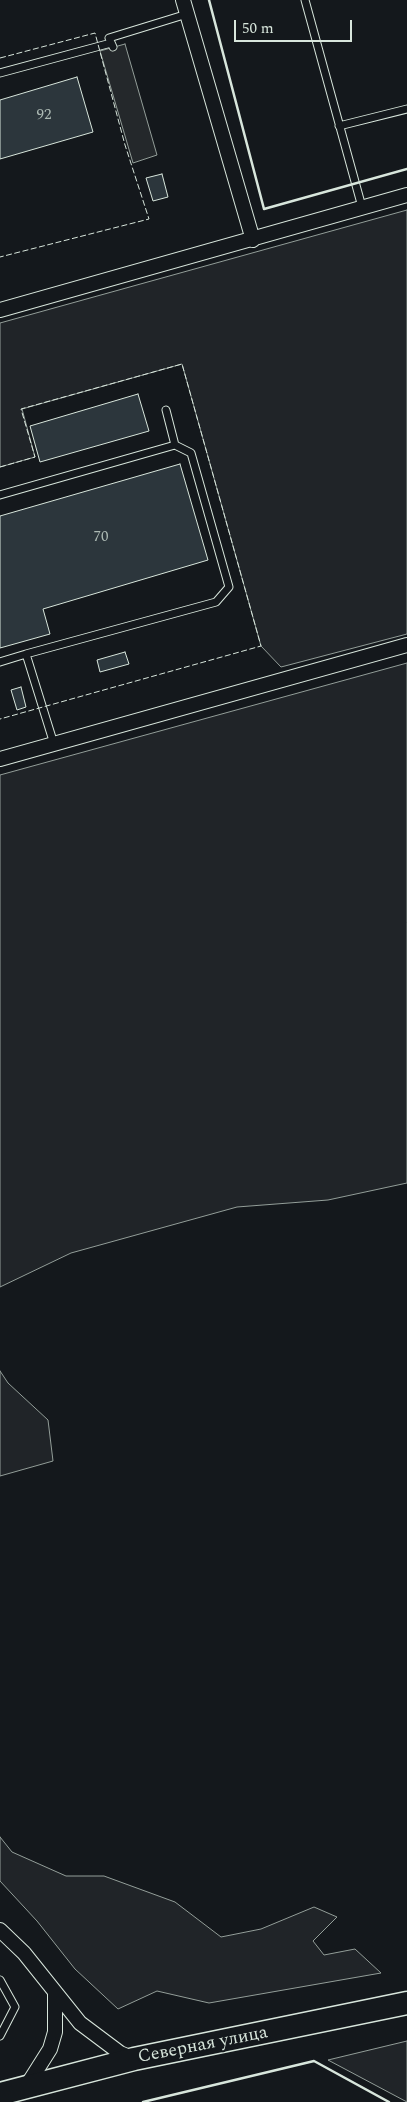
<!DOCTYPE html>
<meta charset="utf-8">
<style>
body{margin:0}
#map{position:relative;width:407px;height:2102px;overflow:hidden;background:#14181c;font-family:Spectral,serif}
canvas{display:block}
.scale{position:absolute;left:234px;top:20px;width:118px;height:22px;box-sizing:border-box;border:2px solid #d8e6dc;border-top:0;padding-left:6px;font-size:15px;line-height:18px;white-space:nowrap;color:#d8e6dc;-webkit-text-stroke:4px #14181c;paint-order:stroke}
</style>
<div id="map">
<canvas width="407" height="2102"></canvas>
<div class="scale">50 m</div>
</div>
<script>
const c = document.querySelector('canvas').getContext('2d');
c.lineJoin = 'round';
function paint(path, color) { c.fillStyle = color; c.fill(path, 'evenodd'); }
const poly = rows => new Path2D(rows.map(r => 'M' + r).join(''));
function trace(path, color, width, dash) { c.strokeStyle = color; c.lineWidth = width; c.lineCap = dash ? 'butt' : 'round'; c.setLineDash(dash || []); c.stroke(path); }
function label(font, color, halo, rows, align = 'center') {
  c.font = font + ' Spectral,serif'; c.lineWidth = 4; c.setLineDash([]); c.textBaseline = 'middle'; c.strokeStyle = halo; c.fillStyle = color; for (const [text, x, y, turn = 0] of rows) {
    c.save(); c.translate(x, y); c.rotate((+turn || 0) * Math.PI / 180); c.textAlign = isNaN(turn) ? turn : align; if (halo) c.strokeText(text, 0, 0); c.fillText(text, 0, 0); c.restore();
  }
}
const green = poly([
 [407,210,407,634,281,667,261,646,182,364,22,409,35,457,0,467,0,323,407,210],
 [407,663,407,1183,328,1200,237,1207,71,1253,0,1287,0,775,407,663],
 [0,1371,8,1383,48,1420,53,1461,0,1476,0,1371],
 [0,1837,12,1852,66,1876,104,1876,175,1902,221,1937,261,1929,314,1907,337,1917,313,1941,324,1955,355,1949,381,1973,209,2003,157,1991,118,2009,75,1969,37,1921,0,1881,0,1837],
 [407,2041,407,2102,328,2060,407,2041]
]);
paint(green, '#202428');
trace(green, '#939e99', 1);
const parking = poly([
 [125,44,157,155,133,163,100,51,125,44]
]);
paint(parking, '#24282b');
trace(parking, '#939e99', 1);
const building = poly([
 [77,77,93,132,0,159,0,100,77,77],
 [162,174,168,197,153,201,146,178,162,174],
 [138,394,149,431,40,462,30,426,138,394],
 [180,464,208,560,43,609,50,634,0,648,0,516,180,464],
 [125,652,129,664,100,672,97,660,125,652],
 [21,687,26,707,17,710,11,690,21,687]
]);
paint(building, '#2c363c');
trace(building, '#d8e6dc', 1);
const lane = poly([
 [305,0,362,207],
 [113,47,109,38,187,14],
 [0,73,111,43],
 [339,126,407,109],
 [166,410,175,445],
 [0,495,175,445,191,453,229,587,216,602,26,654],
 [0,662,26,654,54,744],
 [0,1980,15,2007,0,2036]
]);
const street = poly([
 [183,0,253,240],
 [0,310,407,195],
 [0,759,407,645],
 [0,1930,24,1953,80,2023,120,2053,134,2059],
 [26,2087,50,2049,55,2032,55,1993]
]);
const primary = poly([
 [0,2094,134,2059,407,2003]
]);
trace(lane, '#d8e6dc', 9);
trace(street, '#d8e6dc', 16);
trace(primary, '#d8e6dc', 25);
trace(lane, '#14181c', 7);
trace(street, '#14181c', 14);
trace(primary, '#14181c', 22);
trace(poly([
 [0,58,95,33,125,145,149,219,0,257],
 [0,467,35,457,21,409,182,364,261,646,0,719]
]), '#d8e6dc', 1, [6, 2.5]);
trace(poly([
 [209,0,264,209,407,169],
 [143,2102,314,2061,389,2102]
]), '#d8e6dc', 2.5);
label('15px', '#adbab4', null, [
 ["92",44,116],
 ["70",101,538]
]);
label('18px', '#d8e6dc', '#14181c', [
 ["Северная улица",203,2046,-11]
]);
</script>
